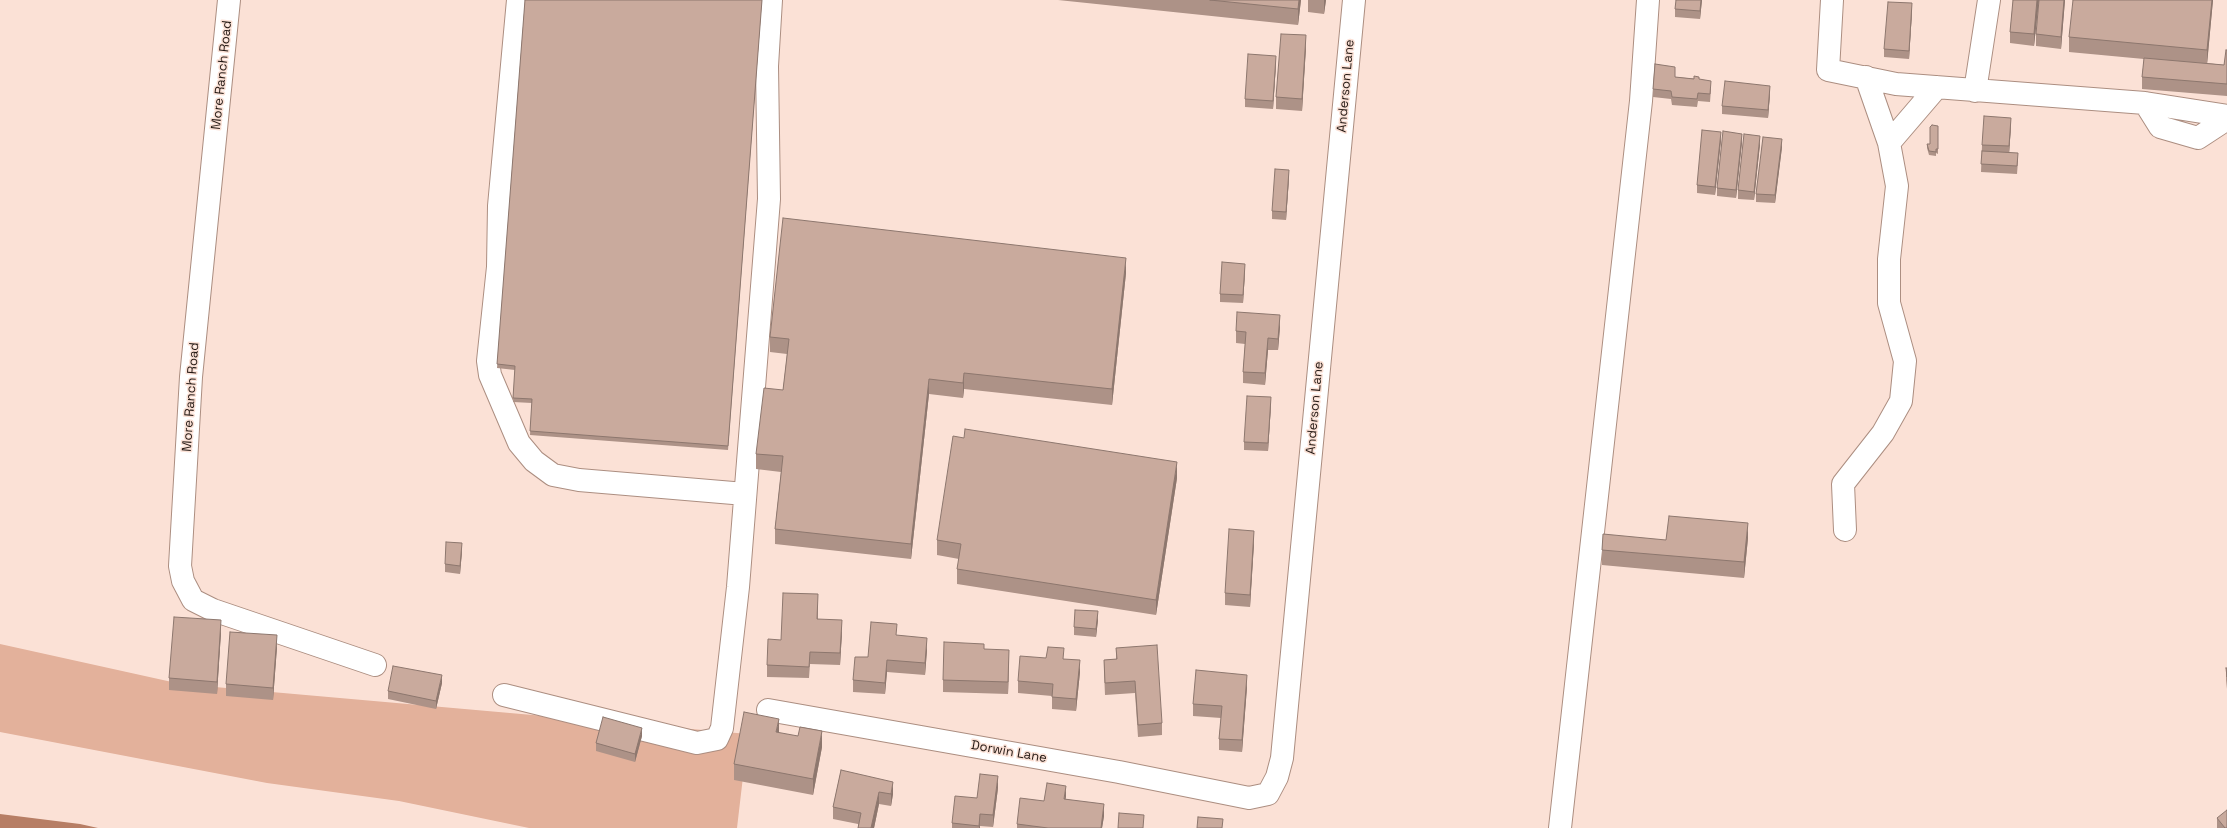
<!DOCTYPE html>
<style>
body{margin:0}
canvas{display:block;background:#fbe1d6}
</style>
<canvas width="2227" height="828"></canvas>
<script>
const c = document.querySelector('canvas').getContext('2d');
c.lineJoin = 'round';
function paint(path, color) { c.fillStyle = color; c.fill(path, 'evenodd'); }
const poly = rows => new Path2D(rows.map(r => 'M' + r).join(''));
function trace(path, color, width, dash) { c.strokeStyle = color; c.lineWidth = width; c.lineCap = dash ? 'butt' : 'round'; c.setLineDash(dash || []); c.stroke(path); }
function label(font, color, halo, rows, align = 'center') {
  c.font = font + ' "Space Grotesk",sans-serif'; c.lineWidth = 3; c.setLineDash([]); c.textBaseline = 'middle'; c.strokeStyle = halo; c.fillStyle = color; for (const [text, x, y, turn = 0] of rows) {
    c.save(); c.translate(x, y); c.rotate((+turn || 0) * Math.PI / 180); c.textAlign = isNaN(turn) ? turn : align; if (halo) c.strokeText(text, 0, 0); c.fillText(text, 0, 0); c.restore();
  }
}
paint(poly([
 [0,644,181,684,748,734,737,828,529,828,399,801,267,783,0,732]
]), '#e3b19b');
paint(poly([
 [0,814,80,824,98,828,0,828]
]), '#b77e65');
const minor = poly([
 [229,0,191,377,180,566,183,581,193,600,213,610,375,665],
 [518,0,499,206,498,267,488,361,490,375,519,443,534,461,553,475,579,480,745,494],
 [1832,0,1828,70,1896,84,2145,103,2227,116],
 [1975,91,1989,0],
 [2145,103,2160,127,2198,138,2227,119],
 [1889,143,1937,87],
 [1845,530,1843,484,1883,433,1901,401,1905,361,1889,303,1889,259,1897,186,1889,143,1866,77],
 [504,695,697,743,717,739,722,728,738,587,769,199,767,66,771,0],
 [768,710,1119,772,1249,798,1268,794,1277,777,1282,758,1354,0],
 [1560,828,1641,101,1648,0]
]);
trace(minor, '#ac8e81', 24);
trace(minor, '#fff', 22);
paint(poly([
 [525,0,762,0,728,450,530,435,532,403,513,402,515,370,497,368],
 [1058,0,1301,0,1298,25],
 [1308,0,1326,0,1324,14,1308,12],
 [1702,0,1700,19,1675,17,1675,9],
 [2013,0,2039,0,2034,46,2010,43,2010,32],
 [2065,0,2061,49,2036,46,2036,34],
 [2213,0,2207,63,2224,65,2227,50,2227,96,2142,89,2142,77,2144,59,2069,52,2069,37],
 [1912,12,1909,59,1884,57,1884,49],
 [1306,47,1302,111,1276,109,1276,97],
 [1276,64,1273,109,1245,107,1245,99],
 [1675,77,1699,79,1711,89,1710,102,1698,101,1697,107,1672,105,1671,99,1653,97,1653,89],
 [1770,94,1768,118,1722,114,1722,106],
 [1938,126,1938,154,1936,153,1936,156,1929,155,1927,148,1927,144,1930,144],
 [2011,126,2009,153,2018,161,2017,174,1981,172,1982,145],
 [1721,140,1715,195,1697,193,1697,185],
 [1742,142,1736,198,1717,196,1717,188],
 [1760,144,1754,200,1738,199,1738,190],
 [1782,147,1775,203,1756,202,1756,194],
 [1289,178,1286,220,1272,219,1272,211],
 [1245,272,1243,303,1220,302,1220,294],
 [1126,273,1112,405,964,389,963,398,929,394,911,559,775,544,775,529,781,472,756,469,756,454,783,390,787,354,770,352,770,337],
 [1280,327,1278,350,1268,350,1265,385,1243,383,1243,372,1245,344,1236,343,1236,331],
 [1271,405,1268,451,1244,450,1244,442],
 [1177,478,1156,615,957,584,957,569,959,559,937,555,937,540],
 [1748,538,1744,578,1602,565,1602,550,1666,540],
 [1254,543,1250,607,1225,605,1225,593],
 [462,551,460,574,445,572,445,564],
 [818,606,818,619,842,632,840,665,810,664,809,678,767,677,767,665,781,640],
 [1098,620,1096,637,1074,635,1074,627],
 [221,632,217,694,169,690,169,678],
 [897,636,927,650,925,675,887,672,885,694,853,692,853,680,868,657],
 [277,647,273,700,226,696,226,684],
 [1116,648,1162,723,1162,735,1138,737,1135,693,1105,695,1104,671,1104,660,1116,659],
 [984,649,1009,662,1008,694,943,692,943,680],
 [1046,658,1064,659,1080,672,1076,711,1052,709,1052,696,1018,693,1018,681],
 [2226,668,2227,668,2227,689,2226,680],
 [442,683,436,709,388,699,388,691],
 [1247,687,1242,752,1219,750,1219,739,1221,718,1193,716,1193,704],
 [779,733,822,747,813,795,734,780,734,764],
 [642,736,635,762,596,751,596,743],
 [841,770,893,794,891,806,879,804,874,828,858,828,858,824,833,819,833,807],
 [998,788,993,827,980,826,980,828,952,828,952,823,977,798],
 [1066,799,1104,816,1102,828,1017,828,1017,824,1044,801],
 [2217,818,2227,828,2217,828]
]), '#ad9287');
paint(poly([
 [1299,0,1301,0,1298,25,1298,9],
 [1324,0,1326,0,1324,14],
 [1701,0,1702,0,1700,19,1700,11],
 [2037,0,2039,0,2034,46,2034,34],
 [2064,0,2065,0,2061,49,2061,37],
 [2212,0,2213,0,2207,65,2207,50],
 [1912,3,1912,12,1909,59,1909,51],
 [1306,35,1306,47,1302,111,1302,99],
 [1276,56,1276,64,1273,109,1273,101],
 [1770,86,1770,94,1768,118,1768,110],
 [2011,118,2011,126,2009,155,2009,146],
 [1721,132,1721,140,1715,195,1715,187],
 [1742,134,1742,142,1736,198,1736,190],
 [1760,136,1760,144,1754,200,1754,192],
 [1782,139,1782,147,1775,203,1775,195],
 [1289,170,1289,178,1286,220,1286,212],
 [1126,258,1126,273,1112,405,1112,389],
 [1245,264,1245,272,1243,303,1243,295],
 [1280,315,1280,327,1278,350,1278,339],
 [1268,338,1268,350,1265,385,1265,373],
 [964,373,964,389,963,398,963,383],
 [929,379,929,394,911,559,911,544],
 [1271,397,1271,405,1268,451,1268,443],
 [1177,462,1177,478,1156,615,1156,600],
 [1748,523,1748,538,1744,578,1744,562],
 [1254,531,1254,543,1250,607,1250,595],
 [462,543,462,551,460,574,460,566],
 [1098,611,1098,620,1096,637,1096,629],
 [221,620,221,632,217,694,217,682],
 [842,620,842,632,840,665,840,653],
 [277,635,277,647,273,700,273,688],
 [927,638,927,650,925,675,925,663],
 [1009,650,1009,662,1008,694,1008,682],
 [887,660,887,672,885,694,885,683],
 [1080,660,1080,672,1076,711,1076,699],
 [442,675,442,683,436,709,436,701],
 [1247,675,1247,687,1242,752,1242,740],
 [779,719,779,734,776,732],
 [642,728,642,736,635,762,635,754],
 [822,731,822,747,813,795,813,779],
 [998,776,998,788,993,827,993,815],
 [893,782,893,794,891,806,891,794],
 [1066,786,1066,797,1064,811,1064,799],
 [879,792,879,804,874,828,871,828],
 [1104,804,1104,816,1102,828,1101,828],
 [980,814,980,828,979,828]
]), '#8d776e');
const building = poly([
 [525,0,762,0,728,446,530,431,532,399,513,398,515,366,497,364,525,0],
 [1210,0,1299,0,1298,9,1210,0],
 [1676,0,1701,0,1700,11,1675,9,1676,0],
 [2013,0,2037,0,2034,34,2010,32,2013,0],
 [2039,0,2064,0,2061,37,2036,34,2039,0],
 [2073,0,2212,0,2207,50,2069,37,2073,0],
 [1888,2,1912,3,1909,51,1884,49,1888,2],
 [1281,34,1306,35,1302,99,1276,97,1281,34],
 [2226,50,2227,50,2227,84,2142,77,2144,58,2224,65,2226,50],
 [1248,54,1276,56,1273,101,1245,99,1248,54],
 [1655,64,1675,67,1675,77,1694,79,1694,76,1699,77,1699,79,1711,81,1710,94,1698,93,1697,99,1672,97,1671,91,1653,89,1655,64],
 [1725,81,1770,86,1768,110,1722,106,1725,81],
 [1984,116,2011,118,2009,146,1982,145,1984,116],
 [1932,125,1938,126,1938,149,1936,149,1936,152,1929,151,1927,144,1930,144,1930,127,1932,125],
 [1702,130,1721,132,1715,187,1697,185,1702,130],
 [1723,131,1742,134,1736,190,1717,188,1723,131],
 [1744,134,1760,136,1754,192,1738,190,1744,134],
 [1763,137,1782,139,1775,195,1756,194,1763,137],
 [1982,151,2018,153,2017,166,1981,164,1982,151],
 [1275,169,1289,170,1286,212,1272,211,1275,169],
 [783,218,1126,258,1112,389,964,373,963,383,929,379,911,544,775,529,783,456,756,454,764,388,783,390,789,339,770,337,783,218],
 [1222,262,1245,264,1243,295,1220,294,1222,262],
 [1237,312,1280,315,1278,339,1268,338,1265,373,1243,372,1246,332,1236,331,1237,312],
 [1247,396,1271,397,1268,443,1244,442,1247,396],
 [965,429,1177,462,1156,600,957,569,961,544,937,540,953,436,964,438,965,429],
 [1669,516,1748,523,1744,562,1602,550,1603,534,1666,540,1669,516],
 [1229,529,1254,531,1250,595,1225,593,1229,529],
 [446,542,462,543,460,566,445,564,446,542],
 [783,593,818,594,817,619,842,620,840,653,810,652,809,667,767,665,768,639,781,640,783,593],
 [1075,610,1098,611,1096,629,1074,627,1075,610],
 [174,617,221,620,217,682,169,678,174,617],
 [871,622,897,624,896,635,927,638,925,663,887,660,885,683,853,680,855,657,868,657,871,622],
 [230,632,277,635,273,688,226,684,230,632],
 [944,642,984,644,984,649,1009,650,1008,682,943,680,944,642],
 [1157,645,1162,723,1138,725,1135,681,1105,683,1104,660,1117,659,1116,648,1157,645],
 [1048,647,1064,648,1063,659,1080,660,1076,699,1052,697,1053,684,1018,681,1020,656,1046,658,1048,647],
 [393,666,442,675,436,701,388,691,393,666],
 [2226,668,2227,668,2227,677,2226,668],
 [1196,670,1247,675,1242,740,1219,739,1222,706,1193,704,1196,670],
 [744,712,779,719,776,732,798,736,800,727,822,731,813,779,734,764,744,712],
 [603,717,642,728,635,754,596,743,603,717],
 [841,770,893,782,891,794,879,792,871,828,858,828,861,813,833,807,841,770],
 [980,774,998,776,993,815,980,814,979,826,952,823,955,796,977,798,980,774],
 [1047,783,1066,786,1064,799,1104,804,1101,828,1048,828,1017,824,1020,798,1044,801,1047,783],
 [2227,810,2227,828,2225,828,2217,818,2227,810],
 [1119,813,1144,815,1143,828,1118,828,1119,813],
 [1198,817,1223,819,1222,828,1197,828,1198,817]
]);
paint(building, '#c9aa9d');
trace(building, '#8d776e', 1);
label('13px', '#231813', '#fbe1d6', [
 ["More Ranch Road",222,75,-84],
 ["Anderson Lane",1346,86,-85],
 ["More Ranch Road",191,397,-86],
 ["Anderson Lane",1315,408,-85],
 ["Dorwin Lane",1009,752,10]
]);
</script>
